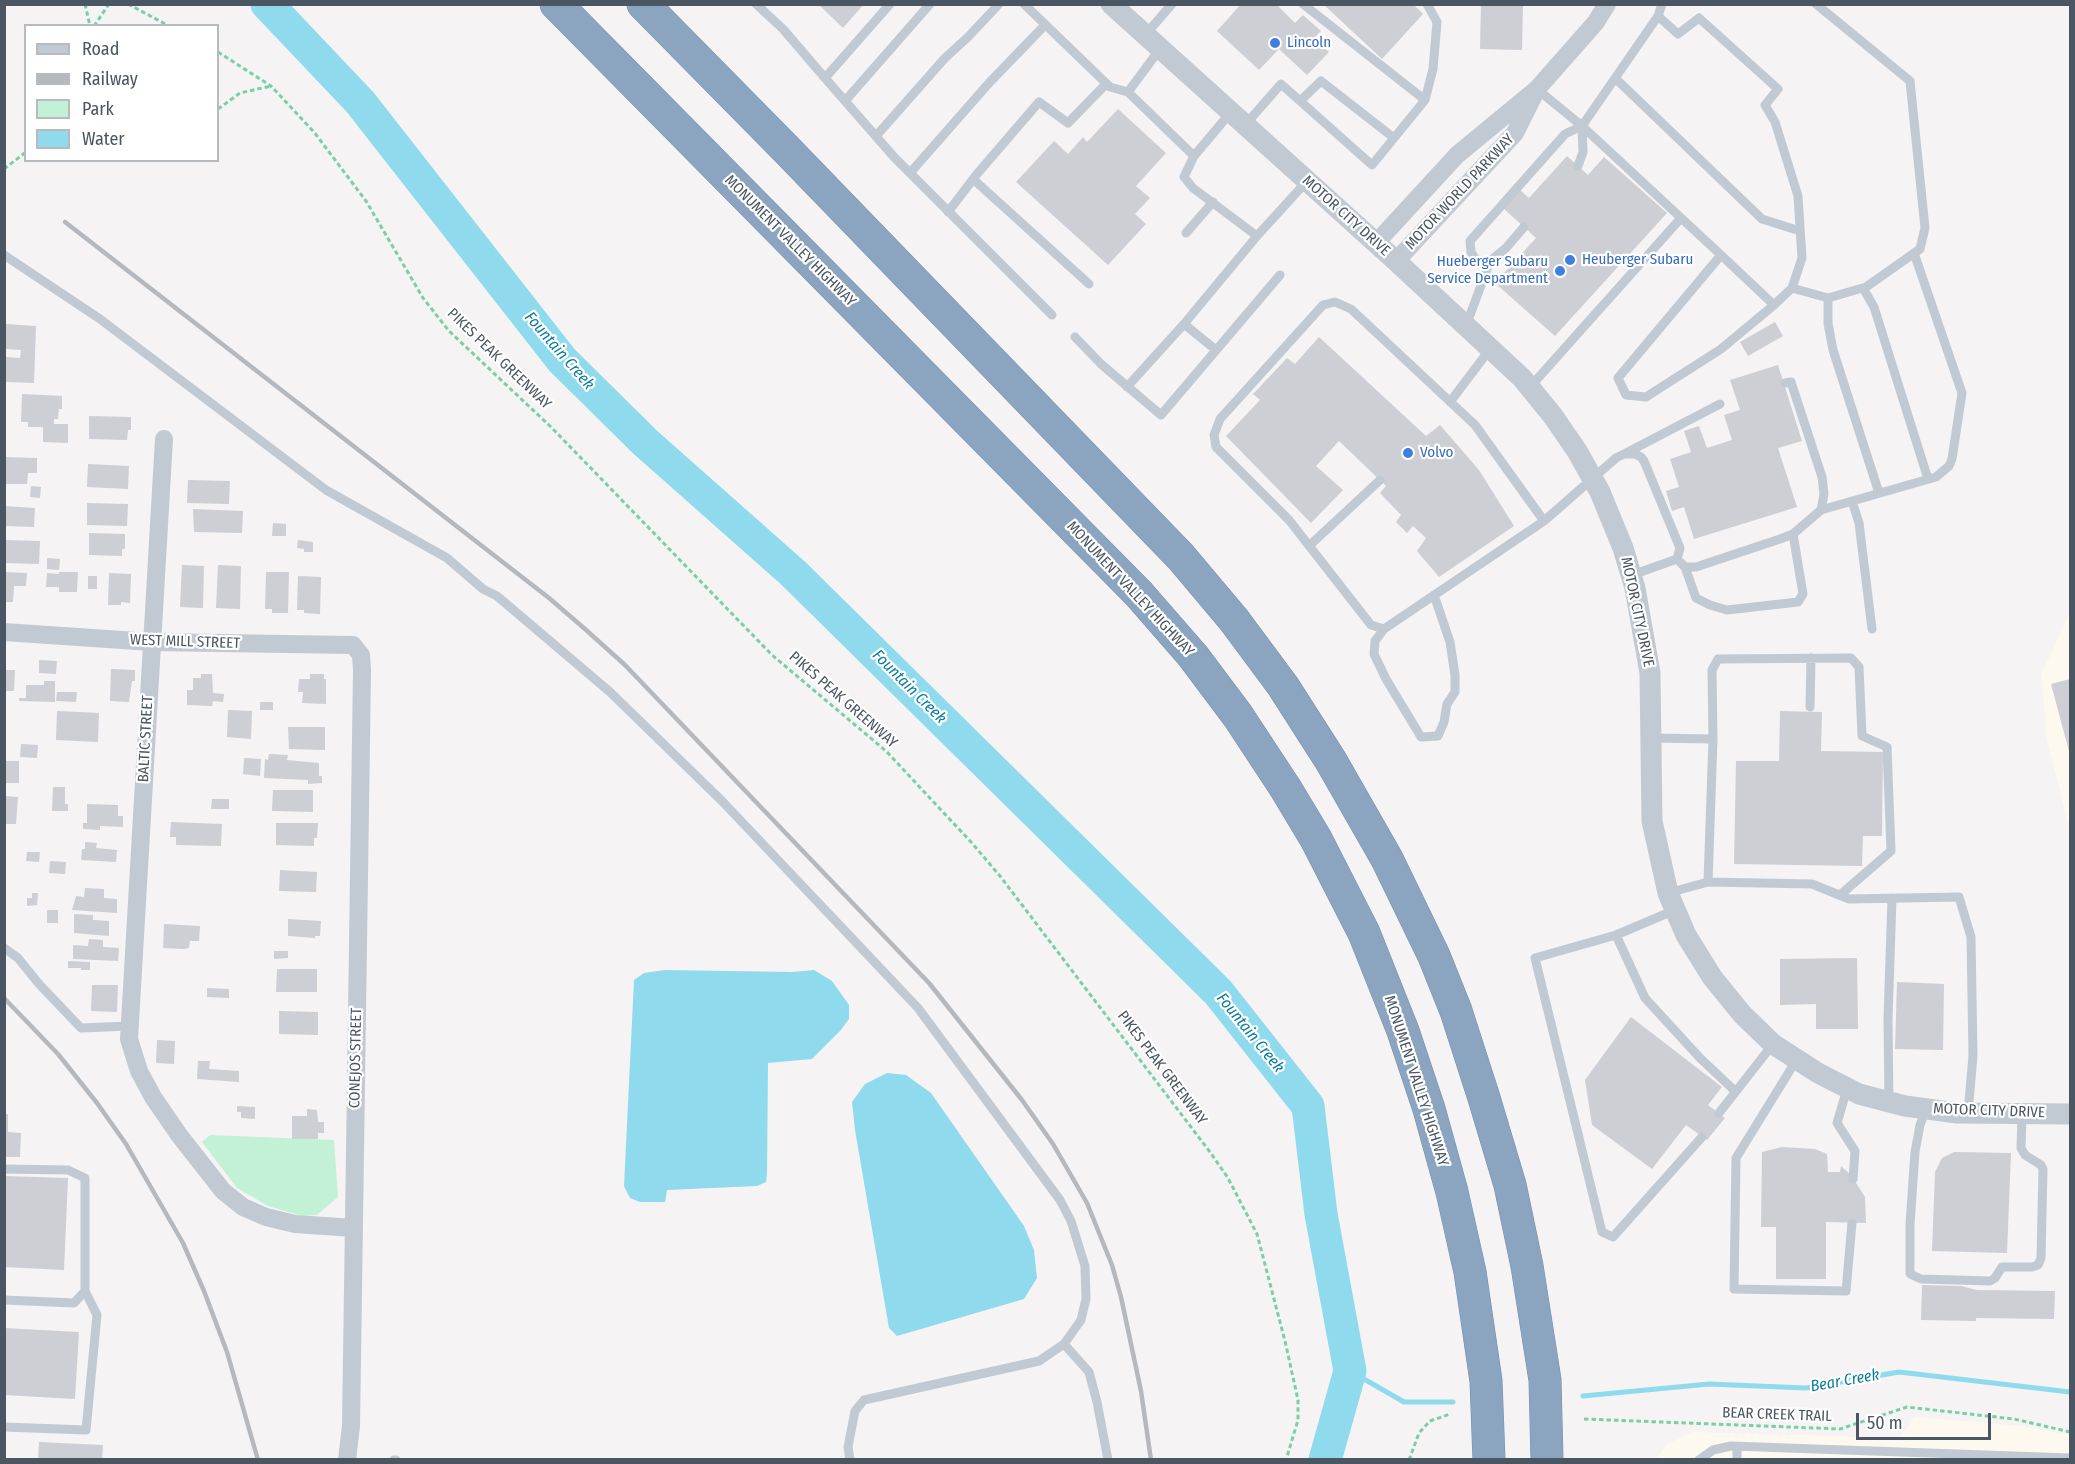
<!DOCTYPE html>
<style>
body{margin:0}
#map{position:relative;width:2075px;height:1464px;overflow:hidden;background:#f5f3f3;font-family:"Fira Sans Condensed",sans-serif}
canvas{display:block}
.frame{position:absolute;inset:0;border:6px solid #4a5661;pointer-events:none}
.legend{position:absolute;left:24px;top:24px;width:195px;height:138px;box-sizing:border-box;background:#fff;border:2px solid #b7bbc0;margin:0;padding:8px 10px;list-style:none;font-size:18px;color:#4a5661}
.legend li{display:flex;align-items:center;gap:12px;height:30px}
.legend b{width:30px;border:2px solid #b7bbc0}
.scale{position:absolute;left:1856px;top:1413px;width:135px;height:27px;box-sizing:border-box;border:3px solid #4a5661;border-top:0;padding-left:8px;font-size:18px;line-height:21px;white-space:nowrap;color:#4a5661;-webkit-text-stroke:4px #fff;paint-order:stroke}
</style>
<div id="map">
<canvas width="2075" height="1464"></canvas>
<div class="frame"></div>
<ul class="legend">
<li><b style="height:8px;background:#c1cad2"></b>Road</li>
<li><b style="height:8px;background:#b5b8bd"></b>Railway</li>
<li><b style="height:16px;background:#c3f1d5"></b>Park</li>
<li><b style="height:16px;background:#90daee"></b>Water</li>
</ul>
<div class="scale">50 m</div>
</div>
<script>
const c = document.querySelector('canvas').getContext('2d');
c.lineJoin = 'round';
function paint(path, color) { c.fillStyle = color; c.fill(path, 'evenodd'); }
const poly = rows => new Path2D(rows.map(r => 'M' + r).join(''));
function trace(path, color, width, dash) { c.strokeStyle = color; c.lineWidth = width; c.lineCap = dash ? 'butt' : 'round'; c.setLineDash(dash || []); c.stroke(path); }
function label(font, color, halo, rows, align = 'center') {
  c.font = font + ' "Fira Sans Condensed",sans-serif'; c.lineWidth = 4.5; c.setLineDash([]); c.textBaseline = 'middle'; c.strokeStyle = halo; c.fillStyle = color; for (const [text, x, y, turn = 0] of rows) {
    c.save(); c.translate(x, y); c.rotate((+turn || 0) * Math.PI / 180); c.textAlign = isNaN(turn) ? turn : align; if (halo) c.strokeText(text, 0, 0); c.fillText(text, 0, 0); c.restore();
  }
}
paint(poly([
 [2070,612,2070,830,2047,740,2041,675],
 [1915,1417,2022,1426,2070,1435,2070,1459,1655,1460,1667,1444,1693,1432,1899,1438]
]), '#fdf9ef');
paint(poly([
 [210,1135,334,1140,338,1197,317,1215,302,1216,268,1206,237,1188,202,1142]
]), '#c3f1d5');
paint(poly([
 [665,970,792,972,814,970,832,981,849,1005,849,1019,840,1031,812,1059,768,1063,767,1174,766,1182,757,1186,667,1190,665,1202,640,1202,630,1198,624,1186,634,980,644,973],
 [887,1073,906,1075,931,1093,1024,1226,1034,1250,1037,1278,1024,1299,897,1336,889,1328,855,1130,852,1102,865,1084]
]), '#90daee');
trace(poly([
 [1350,1371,1404,1402,1453,1402],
 [1583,1396,1709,1384,1806,1388,1899,1372,2070,1392]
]), '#90daee', 5);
trace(poly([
 [267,4,360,102,562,360,645,442,793,573,1218,992,1308,1106,1321,1214,1350,1371,1325,1460]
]), '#90daee', 33);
paint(poly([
 [818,4,864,4,843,28],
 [1241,4,1276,4,1295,23,1303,15,1321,31,1314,38,1329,52,1307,75,1279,49,1259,70,1217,31],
 [1323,4,1413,4,1423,14,1382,59],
 [1481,4,1523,4,1522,50,1480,49],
 [1118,109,1166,153,1136,186,1150,198,1135,214,1146,224,1108,265,1016,182,1054,141,1068,154,1083,137,1087,142],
 [1567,156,1588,175,1604,157,1667,213,1555,336,1495,283,1536,238,1503,208,1520,190,1529,198],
 [1775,322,1783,336,1748,356,1740,342],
 [6,324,36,326,34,383,6,382,6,357,20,358,21,350,6,349],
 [1319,337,1426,436,1440,425,1479,470,1514,526,1439,577,1417,551,1426,538,1413,526,1407,533,1396,522,1401,515,1380,493,1386,486,1339,441,1316,466,1343,490,1311,523,1226,436,1260,400,1253,394,1287,358,1295,364],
 [1778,365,1802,441,1778,448,1797,507,1694,539,1684,507,1672,511,1666,491,1679,487,1670,459,1691,452,1684,431,1699,426,1707,448,1732,440,1724,415,1740,410,1730,380],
 [22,394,62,396,62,409,59,409,58,419,54,419,54,424,68,424,68,443,43,442,43,427,28,427,28,422,21,422],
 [89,416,131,417,131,430,128,430,127,440,89,439],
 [4,457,37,458,37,473,28,473,27,484,4,484],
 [88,464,129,466,128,489,87,487],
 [188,480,230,481,229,504,187,503],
 [31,486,41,487,40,498,30,497],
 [87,503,128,504,127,526,87,525],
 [4,506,35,508,34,527,4,526],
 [193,509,243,511,242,533,194,532],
 [273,523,286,524,286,536,272,536],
 [89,533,125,534,125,549,122,549,122,556,89,555],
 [4,540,40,541,39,564,4,563],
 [298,540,313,542,313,552,304,552,304,549,297,548],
 [47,558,60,559,59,570,47,569],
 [182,565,204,566,203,608,180,607],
 [218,565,241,566,240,609,216,608],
 [4,572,27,573,26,586,14,586,13,602,4,602],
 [59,572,78,572,77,592,59,592,59,587,46,587,47,573,59,574],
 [266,572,289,572,288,613,272,613,272,609,265,609],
 [109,573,131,574,130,603,121,602,121,605,108,605],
 [88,576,97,576,97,589,88,589],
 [298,576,321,577,320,614,304,613,304,610,297,610],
 [39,660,57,661,56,674,39,673],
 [111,669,135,670,135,681,132,681,129,702,110,701],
 [4,670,15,670,14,691,4,691],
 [201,674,212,674,213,693,224,694,223,702,213,701,212,706,187,705,187,690,193,690,193,678,201,678],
 [310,674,324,674,324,679,326,679,326,704,302,703,303,692,298,692,299,679,310,679],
 [2070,679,2070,755,2051,684],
 [44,681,55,681,55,702,19,701,19,698,26,698,26,685,44,685],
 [57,692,77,692,76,702,56,701],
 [260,702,273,702,273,710,260,710],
 [228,710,252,711,251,739,227,737],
 [57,711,99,713,98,742,56,740],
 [1780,711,1822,712,1821,751,1883,752,1882,836,1863,836,1862,866,1734,864,1736,761,1779,761],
 [288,727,325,727,325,750,289,749],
 [21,744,38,745,37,758,20,757],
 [269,754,288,755,287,760,319,763,319,776,322,776,322,783,308,784,308,780,264,778,265,759,268,760],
 [244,758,261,759,260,776,243,774],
 [4,761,19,761,19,783,4,783],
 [53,787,65,787,65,804,68,804,68,811,52,811],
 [273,790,313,790,313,812,272,811],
 [4,796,18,797,16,824,4,824],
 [212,799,229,799,229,809,211,809],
 [87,804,118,805,118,816,123,816,123,827,100,826,100,830,83,829,83,823,87,823],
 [171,822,222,824,221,846,176,845,176,837,170,837],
 [276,823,318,823,317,838,314,838,314,846,276,845],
 [85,842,97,843,96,848,117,850,116,862,81,860,82,849,85,849],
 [27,852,40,852,39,862,26,861],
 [50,861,66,862,65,874,49,873],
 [280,870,317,872,316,892,279,891],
 [85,888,104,889,104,898,117,899,117,913,72,910,76,896,84,897],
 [32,893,38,893,37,905,27,906,27,898,32,898],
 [47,910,58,910,58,923,47,923],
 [74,914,93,915,93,920,109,921,109,936,74,933],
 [288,919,321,921,320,936,315,936,315,938,288,936],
 [164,924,200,926,199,941,190,941,189,948,184,949,163,948],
 [89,939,103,940,103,947,119,948,118,961,73,959,73,945,88,946],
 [274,951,288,951,288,958,274,959],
 [1857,958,1858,1029,1816,1029,1816,1004,1780,1005,1780,959],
 [68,961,90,962,90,970,81,970,81,968,68,968],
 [277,969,317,969,317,992,276,992],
 [1897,982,1944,984,1943,1050,1895,1049],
 [92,985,118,985,117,1012,91,1011],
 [207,988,229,989,229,998,207,997],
 [279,1011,318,1012,318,1035,279,1034],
 [1631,1017,1722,1087,1708,1105,1725,1118,1707,1140,1686,1125,1652,1169,1592,1125,1585,1080],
 [157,1040,175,1041,174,1064,156,1063],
 [198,1061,210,1061,209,1069,239,1071,239,1082,197,1079],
 [237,1106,255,1107,255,1119,241,1118,241,1112,237,1112],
 [307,1109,317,1110,318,1122,324,1122,324,1133,318,1133,318,1139,292,1139,292,1116,307,1116],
 [4,1114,8,1114,8,1132,21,1133,20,1157,4,1157],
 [1782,1147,1815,1149,1827,1154,1828,1172,1840,1172,1841,1166,1851,1175,1865,1197,1866,1223,1826,1222,1826,1279,1776,1279,1776,1227,1761,1227,1762,1152],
 [1954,1152,2011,1153,2007,1253,1932,1251,1935,1172,1942,1158],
 [4,1176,68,1178,64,1270,4,1267],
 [1922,1285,1961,1286,1977,1290,2055,1291,2054,1319,1976,1318,1976,1321,1921,1320],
 [4,1328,79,1332,75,1399,4,1395],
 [39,1442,103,1445,102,1460,38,1460]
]), '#cdcfd5');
const motorway = poly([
 [556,4,1139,594,1193,656,1238,716,1286,789,1316,839,1364,933,1403,1031,1429,1109,1452,1192,1470,1272,1486,1381,1489,1460],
 [643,4,786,149,1181,557,1234,620,1283,686,1331,761,1387,859,1434,956,1456,1011,1484,1098,1510,1185,1527,1266,1545,1380,1547,1460]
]);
trace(motorway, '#7690ad', 33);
trace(poly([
 [85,4,90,26],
 [128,4,169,26],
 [94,26,109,4],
 [218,52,271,86,314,132,366,201,423,298,449,331,551,427,772,655,886,751,971,842,1000,876,1210,1152,1228,1178,1257,1234,1285,1341,1298,1400,1298,1420,1286,1460],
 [218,109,240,93,271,86],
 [4,169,26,152],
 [1584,1419,1840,1429,1907,1407,2014,1419,2070,1432],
 [1409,1460,1419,1433,1430,1421,1450,1414]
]), '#7ad0a6', 3, [4.5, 3]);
trace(poly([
 [756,4,783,29,825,78],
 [890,4,825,78,894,157,1052,315],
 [1024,4,1110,87,1128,92],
 [1303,4,1425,100],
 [1658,16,1662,4],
 [1146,34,1172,4],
 [1160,49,1128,92,1194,156,1231,112],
 [1615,78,1762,219,1800,231],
 [1537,89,1582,126,1721,255,1774,305,1721,349,1646,397,1626,395,1618,378,1721,255],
 [845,101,930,4],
 [1300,101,1321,81,1394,138],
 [1245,125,1281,84,1372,165,1425,100,1433,69,1437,22,1427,4],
 [1582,126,1658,16,1678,34,1699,18,1778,89,1765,105,1775,122,1798,196,1802,258,1792,288,1774,305],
 [876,136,945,58,968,37,999,4],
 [1194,156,1184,177,1193,188,1257,236,1307,181],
 [910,173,989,83,1045,25],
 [973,179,1089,284],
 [948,212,977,174,1039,102,1068,123,1106,84],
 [1524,227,1506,248,1490,261,1476,260,1471,252,1470,241,1565,134,1582,126,1583,152,1578,166],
 [1186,233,1213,202],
 [4,255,100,319,326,490,447,558,483,589,497,596,610,692,722,801,918,1008,1060,1200,1071,1221,1085,1266,1086,1299,1081,1320,1064,1344,1039,1361,864,1400,855,1411,848,1447,850,1460],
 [1792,288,1828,298,1866,287,1920,249,1925,228,1910,81,1816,4],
 [1863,288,1874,307,1928,479],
 [1828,298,1828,323,1833,350,1879,493],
 [1184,324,1216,350],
 [1466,326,1490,261],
 [1075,337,1101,364,1161,415,1280,275],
 [1785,383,1791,382,1822,477,1824,494,1821,510],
 [1127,387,1184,324,1257,236],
 [1530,387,1681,218],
 [1450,402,1490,349],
 [1626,453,1720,404],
 [1852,501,1859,523,1872,629],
 [1544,521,1475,425,1351,309,1335,302,1323,305,1220,419,1214,435,1216,447,1289,520,1371,625,1384,629,1544,521,1616,458,1624,454,1635,454,1641,457,1644,461,1680,548,1677,559,1632,575],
 [1309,546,1380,480],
 [1677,559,1685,567,1696,567,1780,539,1793,534,1821,510,1936,477,1949,466,1952,459,1962,393,1914,253],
 [1685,567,1696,598,1710,605,1727,610,1798,602,1803,594,1793,534],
 [1384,629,1375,641,1374,654,1386,679,1421,737,1438,736,1444,722,1447,704,1455,692,1455,675,1450,642,1434,595],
 [1810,707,1811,658],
 [1651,738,1713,739,1708,882],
 [1713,739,1712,670,1718,659,1851,658,1859,667,1862,736,1887,747,1891,851,1840,895],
 [1668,893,1708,882,1812,884,1849,899,1959,897,1971,937,1973,1056,1968,1113],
 [1675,910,1616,935,1535,958,1602,1232,1613,1237,1702,1137],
 [1616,935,1645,998,1700,1058,1735,1091],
 [4,948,18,958,39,984,81,1028,130,1026],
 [1797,1059,1736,1158,1734,1289,1846,1291,1852,1223],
 [1847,1089,1837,1123,1855,1151,1853,1179],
 [1889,1102,1888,1019,1892,898],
 [1926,1109,1920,1125,1915,1152,1910,1224,1910,1274,1921,1279,1990,1281,1995,1278,2002,1267,2032,1267,2038,1265,2041,1258,2043,1169,2041,1165,2025,1155,2021,1148,2022,1114],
 [1719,1113,1773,1044],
 [4,1169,68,1170,85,1178,85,1291,74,1303,4,1300],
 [1064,1344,1089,1372,1097,1402,1108,1460],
 [4,1427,86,1430,97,1315,85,1291],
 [394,1460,396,1460],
 [1699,1460,1713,1450,1731,1446,2070,1458],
 [1737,1460,1737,1447]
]), '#c1cad2', 9);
trace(poly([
 [1537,89,1596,22,1607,4],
 [1376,243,1457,155,1537,89,1515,133,1396,261],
 [164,439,129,1039,139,1071,153,1097,179,1135,223,1191,243,1207,266,1217,295,1224,354,1228],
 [4,632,152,642,353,645,361,655,362,670,351,1426,347,1460]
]), '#c1cad2', 18);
trace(poly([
 [1111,4,1396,261,1522,378,1553,416,1577,451,1600,492,1623,548,1635,588,1650,673,1652,821,1668,893,1686,935,1712,977,1742,1014,1773,1044,1818,1073,1859,1094,1905,1106,1957,1113,2070,1114]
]), '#c1cad2', 21);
trace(motorway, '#8ba5c1', 32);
trace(poly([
 [65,222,549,598,585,629,625,665,929,983,1022,1100,1053,1144,1087,1203,1112,1265,1121,1297,1141,1391,1151,1460],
 [4,998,58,1054,97,1103,126,1144,183,1243,204,1291,227,1352,258,1460]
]), '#b5b8bd', 4.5);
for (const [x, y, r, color] of [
 [1275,43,6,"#3f7fe0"],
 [1570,260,6,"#3f7fe0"],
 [1560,271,6,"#3f7fe0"],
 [1408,453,6,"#3f7fe0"]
]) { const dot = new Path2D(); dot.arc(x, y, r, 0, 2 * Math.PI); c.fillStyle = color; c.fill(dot); trace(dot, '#fff', 2); }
label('15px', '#366cbe', '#fff', [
 ["Lincoln",1287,43],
 ["Heuberger Subaru",1582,260],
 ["Hueberger Subaru",1548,262,"right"],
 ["Service Department",1548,279,"right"],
 ["Volvo",1420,453]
], 'left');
label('15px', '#4a5661', '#fff', [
 ["MOTOR WORLD PARKWAY",1460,192,-47],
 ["MOTOR CITY DRIVE",1346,216,42],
 ["MONUMENT VALLEY HIGHWAY",790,241,45],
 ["PIKES PEAK GREENWAY",499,359,44],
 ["MONUMENT VALLEY HIGHWAY",1130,589,47],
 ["MOTOR CITY DRIVE",1637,612,78],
 ["WEST MILL STREET",185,642,2],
 ["PIKES PEAK GREENWAY",843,700,41],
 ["BALTIC STREET",146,739,-87],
 ["CONEJOS STREET",356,1058,-89],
 ["PIKES PEAK GREENWAY",1162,1068,53],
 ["MONUMENT VALLEY HIGHWAY",1416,1081,72],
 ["MOTOR CITY DRIVE",1989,1111,2],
 ["BEAR CREEK TRAIL",1777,1415,2]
]);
label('italic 16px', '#0c7c9b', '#fff', [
 ["Fountain Creek",559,351,49],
 ["Fountain Creek",909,687,45],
 ["Fountain Creek",1250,1033,51],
 ["Bear Creek",1845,1381,-10]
]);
</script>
